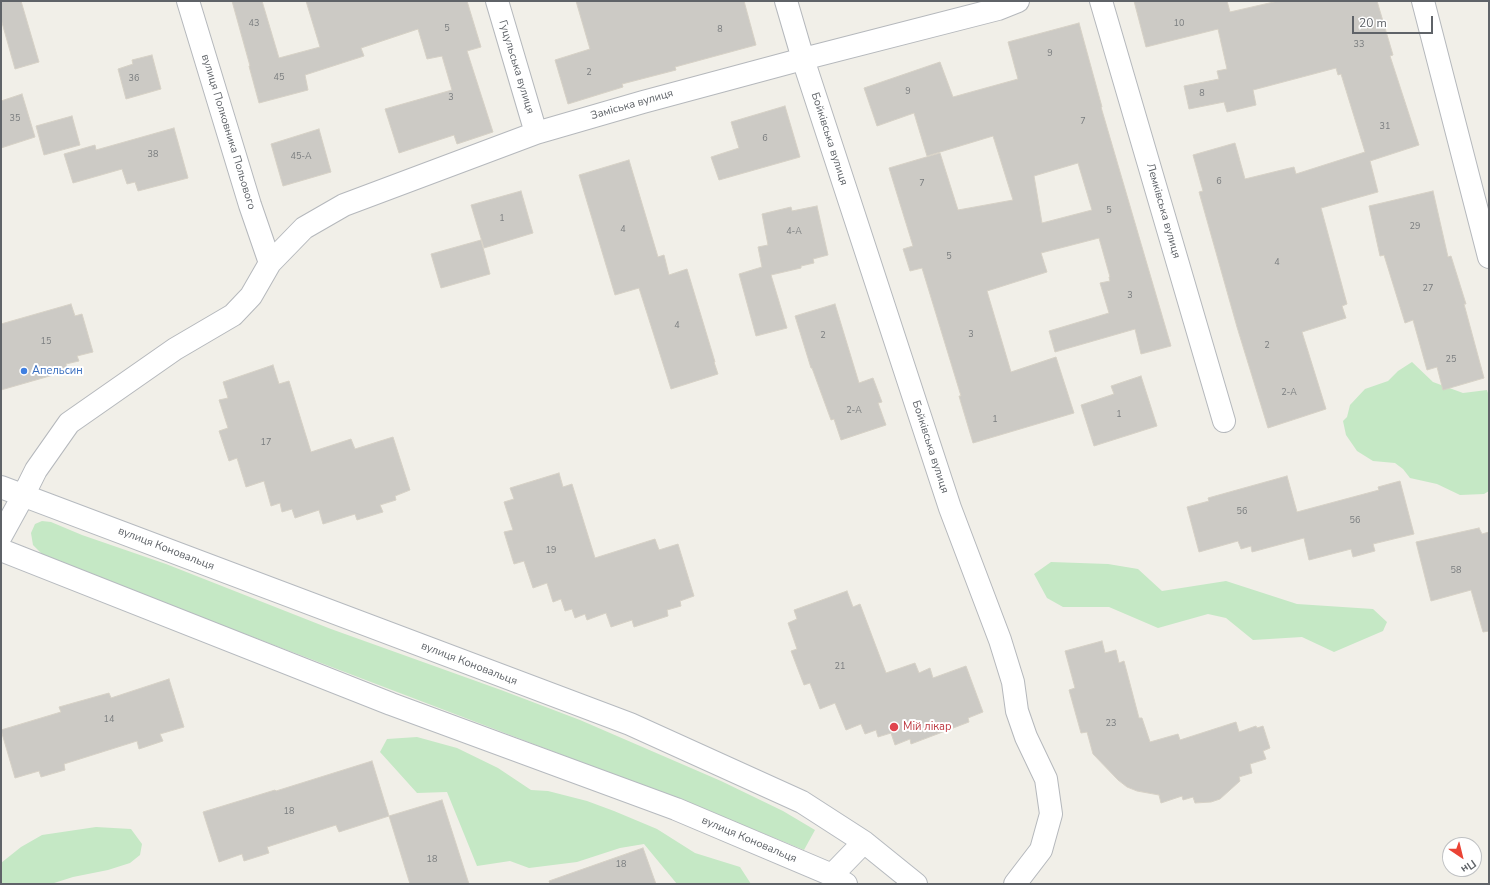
<!DOCTYPE html>
<meta charset="utf-8">
<style>
body{margin:0}
#map{position:relative;width:1490px;height:885px;overflow:hidden;background:#f1efe8;font-family:"Nunito Sans",sans-serif}
canvas{display:block}
.frame{position:absolute;inset:0;border:2px solid #5f6368;pointer-events:none}
.north{position:absolute;left:1442px;top:837px;width:40px;height:40px;box-sizing:border-box;background:#fff;border:1px solid #bfc1c3;border-radius:50%;rotate:145deg;font-size:11px;font-weight:700;line-height:16px;text-align:center;color:#5f6368}
.north::after{content:'';display:block;margin:auto;width:14px;height:18px;background:#ea4335;clip-path:polygon(50% 0,100% 100%,50% 72%,0 100%)}
.scale{position:absolute;left:1352px;top:16px;width:81px;height:18px;box-sizing:border-box;border:2px solid #5f6368;border-top:0;padding-left:5px;font-size:12px;line-height:14px;white-space:nowrap;color:#5f6368;-webkit-text-stroke:3px #fff;paint-order:stroke}
</style>
<div id="map">
<canvas width="1490" height="885"></canvas>
<div class="frame"></div>
<div class="north">Пн</div>
<div class="scale">20 m</div>
</div>
<script>
const c = document.querySelector('canvas').getContext('2d');
c.lineJoin = 'round';
function paint(path, color) { c.fillStyle = color; c.fill(path, 'evenodd'); }
const poly = rows => new Path2D(rows.map(r => 'M' + r).join(''));
function trace(path, color, width, dash) { c.strokeStyle = color; c.lineWidth = width; c.lineCap = dash ? 'butt' : 'round'; c.setLineDash(dash || []); c.stroke(path); }
function label(font, color, halo, rows, align = 'center') {
  c.font = font + ' "Nunito Sans",sans-serif'; c.lineWidth = 4; c.setLineDash([]); c.textBaseline = 'middle'; c.strokeStyle = halo; c.fillStyle = color; for (const [text, x, y, turn = 0] of rows) {
    c.save(); c.translate(x, y); c.rotate((+turn || 0) * Math.PI / 180); c.textAlign = isNaN(turn) ? turn : align; if (halo) c.strokeText(text, 0, 0); c.fillText(text, 0, 0); c.restore();
  }
}
paint(poly([
 [1412,362,1433,382,1463,393,1487,390,1489,396,1489,491,1484,494,1460,495,1437,484,1410,478,1403,469,1395,463,1373,461,1357,451,1346,435,1343,421,1347,417,1350,405,1365,389,1388,381,1398,371],
 [42,521,51,522,82,535,166,564,331,629,501,690,580,720,721,781,783,811,815,830,804,850,691,804,77,570,44,556,33,545,31,533,35,524],
 [1051,562,1108,564,1138,569,1162,591,1226,581,1297,604,1373,609,1387,622,1383,631,1334,652,1302,637,1253,640,1226,618,1208,614,1158,628,1109,607,1063,607,1047,598,1034,574],
 [417,737,457,748,498,768,531,790,548,791,587,801,614,811,657,829,695,853,740,867,751,884,677,884,644,844,620,848,577,862,529,868,510,861,477,866,447,792,417,793,380,752,387,739],
 [96,827,131,829,142,844,140,855,130,863,108,870,73,877,51,884,1,884,1,863,21,847,42,835]
]), '#c5e8c5');
const building = poly([
 [1,1,21,1,39,62,15,69,1,19,1,1],
 [232,1,262,1,279,58,320,47,306,1,467,1,481,47,467,51,493,132,457,144,454,135,399,153,385,109,452,90,442,56,427,59,418,29,361,48,364,56,305,75,308,90,259,103,249,66,250,66,232,1],
 [576,1,744,1,756,45,675,67,676,70,622,84,623,87,568,104,555,60,590,49,576,1],
 [1134,1,1227,1,1230,12,1278,1,1377,1,1393,55,1390,56,1419,145,1370,161,1378,192,1321,208,1347,304,1342,306,1346,318,1302,332,1326,409,1268,428,1237,327,1199,192,1203,191,1193,155,1235,143,1245,179,1294,167,1296,174,1365,152,1341,74,1338,75,1336,68,1253,90,1256,105,1227,112,1224,102,1189,109,1184,86,1219,79,1217,71,1227,69,1218,29,1146,47,1134,1],
 [1079,23,1102,107,1101,107,1171,346,1141,354,1135,329,1055,352,1049,331,1109,313,1100,283,1110,281,1109,277,1110,277,1099,238,1041,253,1047,272,987,291,1011,372,1056,357,1074,413,973,443,959,396,961,396,922,268,910,271,903,249,913,246,889,168,940,153,958,210,1013,200,993,136,927,156,914,113,877,126,864,88,940,62,953,97,1018,79,1008,42,1079,23],
 [1078,163,1092,210,1042,223,1034,176,1078,163],
 [152,55,161,89,126,99,118,69,133,64,132,60,152,55],
 [22,94,35,137,1,148,1,101,22,94],
 [785,106,800,157,719,180,711,157,739,148,731,122,785,106],
 [72,116,80,145,44,155,36,126,72,116],
 [174,128,188,178,138,191,135,182,127,184,122,169,73,183,64,154,95,145,96,150,174,128],
 [319,129,331,172,283,186,271,144,319,129],
 [629,160,658,257,664,255,669,275,687,269,715,362,714,362,718,374,671,389,639,288,615,295,579,175,629,160],
 [521,191,533,233,484,248,471,205,521,191],
 [1433,191,1448,257,1451,256,1466,304,1464,304,1484,378,1443,390,1437,367,1427,370,1413,320,1405,323,1384,255,1380,256,1369,206,1433,191],
 [817,206,828,255,813,259,814,263,801,266,801,268,771,275,787,328,756,336,739,274,762,267,758,247,768,245,762,214,791,207,792,211,817,206],
 [481,240,490,274,441,288,431,254,481,240],
 [71,304,75,316,82,314,93,352,77,356,79,361,66,364,67,371,1,390,1,324,71,304],
 [835,304,859,383,873,378,882,402,878,403,886,425,841,440,834,419,831,420,812,368,811,368,795,316,835,304],
 [273,365,279,384,289,381,311,452,351,439,355,449,393,437,410,490,395,496,396,500,380,505,383,512,357,520,355,514,323,524,319,510,295,518,292,509,282,512,280,503,271,506,264,481,246,487,237,458,229,461,219,431,228,428,219,400,228,398,223,382,273,365],
 [1141,376,1157,426,1094,446,1081,405,1114,394,1111,386,1141,376],
 [559,473,563,487,572,484,595,558,655,539,659,550,678,544,694,596,680,601,681,606,667,610,668,616,634,627,632,620,611,627,606,613,587,620,585,614,575,618,572,609,565,611,561,599,553,602,547,583,533,588,524,561,514,564,504,532,513,530,504,502,514,499,510,488,559,473],
 [1287,476,1297,512,1379,490,1378,487,1400,481,1414,534,1373,544,1375,551,1353,557,1351,549,1309,560,1304,538,1252,552,1251,546,1241,549,1238,541,1199,552,1187,507,1209,501,1208,498,1287,476],
 [1479,528,1482,534,1489,532,1489,631,1483,632,1471,590,1431,601,1416,542,1479,528],
 [847,591,853,607,860,604,886,673,915,663,919,673,930,668,933,678,966,666,983,712,968,718,969,722,911,744,910,739,895,745,891,733,878,737,876,730,865,734,861,724,846,730,835,703,820,709,810,683,804,685,791,651,797,649,788,623,797,619,794,610,847,591],
 [1102,641,1105,653,1116,650,1119,663,1124,661,1139,718,1142,718,1150,742,1178,734,1180,740,1236,722,1239,732,1256,726,1257,728,1263,726,1270,748,1263,751,1266,759,1250,764,1252,773,1239,777,1240,781,1220,799,1211,802,1195,803,1193,797,1183,800,1182,796,1161,803,1159,795,1137,791,1127,787,1118,780,1093,754,1087,732,1081,733,1069,690,1075,688,1065,651,1102,641],
 [169,679,184,727,160,734,163,741,139,749,137,741,64,764,65,770,41,777,39,771,15,778,1,730,61,712,59,707,109,693,111,698,169,679],
 [372,761,389,816,339,832,336,825,267,847,269,853,244,861,242,854,219,862,203,812,275,790,276,791,372,761],
 [442,800,469,884,410,884,389,816,442,800],
 [643,848,656,884,550,884,549,881,643,848]
]);
paint(building, '#cccac5');
trace(building, '#d6d1c6', 1);
const street = poly([
 [188,1,250,205,270,263],
 [497,1,536,133],
 [786,1,803,59,950,508,1000,640,1013,682,1017,711,1026,737,1046,779,1051,814,1041,850,1015,884],
 [1101,1,1224,421],
 [1423,1,1489,257],
 [23,496,36,470,69,423,175,349,233,315,251,296,270,263,304,228,344,205,536,133,643,102,803,59,998,9,1018,1]
]);
const secondary = poly([
 [1,487,630,724,802,802,864,842,916,884],
 [1,536,23,496],
 [1,550,391,704,676,809,832,875,846,884],
 [832,875,864,842]
]);
trace(street, '#b5b8bc', 24);
trace(secondary, '#b6babf', 24);
trace(street, '#fff', 22);
trace(secondary, '#fff', 22);
for (const [x, y, r, color] of [
 [24,371,4,"#3f7fe0"],
 [894,727,5,"#e0444e"]
]) { const dot = new Path2D(); dot.arc(x, y, r, 0, 2 * Math.PI); c.fillStyle = color; c.fill(dot); trace(dot, '#fff', 1.5); }
label('9px', '#7a7d7f', null, [
 ["43",254,24],
 ["10",1179,24],
 ["5",447,29],
 ["8",720,30],
 ["33",1359,45],
 ["9",1050,54],
 ["2",589,73],
 ["45",279,78],
 ["36",134,79],
 ["9",908,92],
 ["8",1202,94],
 ["3",451,98],
 ["35",15,119],
 ["7",1083,122],
 ["31",1385,127],
 ["6",765,139],
 ["38",153,155],
 ["45-А",301,157],
 ["6",1219,182],
 ["7",922,184],
 ["5",1109,211],
 ["1",502,219],
 ["29",1415,227],
 ["4",623,230],
 ["4-А",794,232],
 ["5",949,257],
 ["4",1277,263],
 ["27",1428,289],
 ["3",1130,296],
 ["4",677,326],
 ["3",971,335],
 ["2",823,336],
 ["15",46,342],
 ["2",1267,346],
 ["25",1451,360],
 ["2-А",1289,393],
 ["2-А",854,411],
 ["1",1119,415],
 ["1",995,420],
 ["17",266,443],
 ["56",1242,512],
 ["56",1355,521],
 ["19",551,551],
 ["58",1456,571],
 ["21",840,667],
 ["14",109,720],
 ["23",1111,724],
 ["18",289,812],
 ["18",432,860],
 ["18",621,865]
]);
label('11px', '#5f6368', '#fff', [
 ["Гуцульська вулиця",516,67,73],
 ["Заміська вулиця",632,105,-16],
 ["вулиця Полковника Польового",228,132,73],
 ["Бойківська вулиця",829,139,72],
 ["Лемківська вулиця",1163,211,74],
 ["Бойківська вулиця",930,447,72],
 ["вулиця Коновальця",166,549,21],
 ["вулиця Коновальця",469,664,21],
 ["вулиця Коновальця",749,840,23]
]);
label('11px', '#366cbe', '#fff', [
 ["Апельсин",32,371]
], 'left');
label('11px', '#be3a42', '#fff', [
 ["Мій лікар",903,727]
], 'left');
</script>
